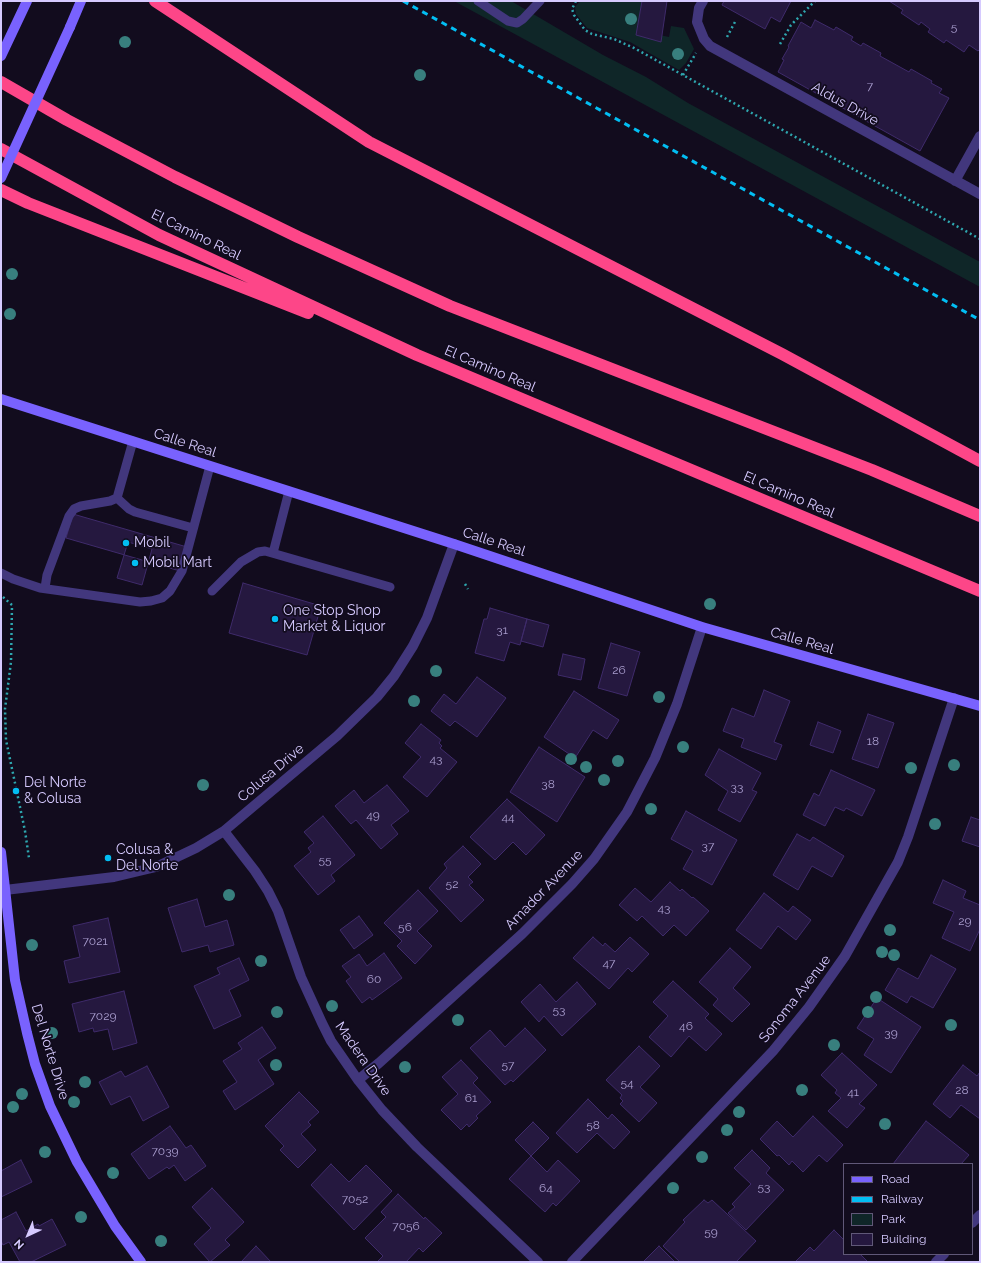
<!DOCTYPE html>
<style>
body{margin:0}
#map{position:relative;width:981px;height:1263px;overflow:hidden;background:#120c1e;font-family:Raleway,sans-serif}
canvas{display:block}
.frame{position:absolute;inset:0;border:2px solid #d6caff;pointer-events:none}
.legend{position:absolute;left:843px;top:1163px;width:130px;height:92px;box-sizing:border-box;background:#120c1e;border:1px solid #605878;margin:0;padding:5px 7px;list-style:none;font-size:12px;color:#d6caff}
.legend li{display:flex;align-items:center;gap:8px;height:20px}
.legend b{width:20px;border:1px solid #605878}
.north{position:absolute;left:8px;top:1215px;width:40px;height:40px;-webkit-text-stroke:3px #120c1e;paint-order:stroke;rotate:224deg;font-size:11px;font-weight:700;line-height:16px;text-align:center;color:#d6caff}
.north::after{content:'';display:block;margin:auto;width:14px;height:18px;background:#d6caff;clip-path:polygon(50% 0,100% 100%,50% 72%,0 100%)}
</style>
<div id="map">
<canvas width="981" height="1263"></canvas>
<div class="frame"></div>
<ul class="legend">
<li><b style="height:5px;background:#7962fe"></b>Road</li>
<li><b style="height:5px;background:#02bef3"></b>Railway</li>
<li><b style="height:11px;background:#0f2628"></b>Park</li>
<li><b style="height:11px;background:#25183f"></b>Building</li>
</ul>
<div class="north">N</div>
</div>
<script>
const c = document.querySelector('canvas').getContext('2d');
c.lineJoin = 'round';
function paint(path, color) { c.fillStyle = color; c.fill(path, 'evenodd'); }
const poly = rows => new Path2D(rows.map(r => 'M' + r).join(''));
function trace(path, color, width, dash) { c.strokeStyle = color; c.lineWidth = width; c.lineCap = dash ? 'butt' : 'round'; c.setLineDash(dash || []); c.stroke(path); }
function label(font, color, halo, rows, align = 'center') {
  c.font = font + ' Raleway,sans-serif'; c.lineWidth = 3.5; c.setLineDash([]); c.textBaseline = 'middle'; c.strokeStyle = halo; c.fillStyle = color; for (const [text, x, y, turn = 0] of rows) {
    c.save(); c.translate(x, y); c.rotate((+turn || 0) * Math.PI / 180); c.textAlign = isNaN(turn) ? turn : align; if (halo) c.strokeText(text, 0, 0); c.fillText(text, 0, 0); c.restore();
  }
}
paint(poly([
 [454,1,511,1,603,55,646,77,688,103,980,262,980,287],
 [580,1,647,1,641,31,669,37,671,26,684,28,694,49,686,63,679,70,630,42,587,28,576,14,575,7]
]), '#0f2628');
const building = poly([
 [642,1,667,1,661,42,636,35,642,1],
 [724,1,791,1,780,22,771,17,765,29,722,5,724,1],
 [889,1,980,1,980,49,978,51,969,45,964,52,946,40,944,43,928,32,930,29,921,22,919,25,901,13,903,10,889,1],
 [815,20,834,30,836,27,853,37,851,40,861,46,863,43,881,53,880,56,909,72,911,69,932,81,931,83,942,89,939,93,949,98,920,151,778,72,784,60,782,59,789,47,788,46,801,22,811,28,815,20],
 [73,514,187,547,180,571,66,538,73,514],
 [128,542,152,549,142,585,117,578,128,542],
 [243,583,321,606,307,655,229,633,243,583],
 [490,608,527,619,520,645,510,642,504,661,475,653,484,619,487,619,490,608],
 [527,619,549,625,543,647,521,641,527,619],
 [611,643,640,652,627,696,598,688,611,643],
 [563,654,585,659,581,680,558,675,563,654],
 [477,677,506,698,477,737,455,721,450,726,431,711,444,694,456,704,477,677],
 [764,690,790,701,774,742,782,745,776,760,741,747,744,739,723,731,732,708,754,717,764,690],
 [574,691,619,720,607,739,593,730,575,758,544,737,574,691],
 [868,714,894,723,878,768,852,759,868,714],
 [818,722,841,731,833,753,810,745,818,722],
 [421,724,441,740,439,743,442,746,440,748,457,762,427,797,403,777,421,757,405,743,421,724],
 [539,747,585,777,557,822,510,792,539,747],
 [719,749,761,773,752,790,757,792,740,822,718,810,728,791,705,775,719,749],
 [831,770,875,790,862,816,846,808,844,811,835,807,825,826,803,815,814,793,819,796,831,770],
 [387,785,409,811,391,825,398,834,381,849,356,820,351,824,335,806,354,790,364,803,387,785],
 [507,799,545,835,526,855,513,842,495,860,470,837,507,799],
 [686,811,737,840,712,885,683,869,693,851,671,839,686,811],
 [323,816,355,855,331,875,335,881,318,895,294,866,311,852,308,848,314,843,304,832,323,816],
 [971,817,980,820,980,847,962,841,971,817],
 [797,834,810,841,813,837,844,856,832,877,812,866,798,890,773,875,797,834],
 [463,846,481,864,468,877,473,882,469,885,484,900,461,922,429,888,447,868,444,864,463,846],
 [943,880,966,891,963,898,980,905,980,929,970,951,942,938,954,912,933,903,943,880],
 [670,882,680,891,682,889,692,898,693,897,709,911,686,936,674,925,663,936,642,916,637,921,619,905,635,888,651,902,670,882],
 [418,890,438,911,417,931,432,946,415,964,397,946,402,941,384,923,418,890],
 [764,893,788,912,793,906,811,920,796,940,778,926,761,949,736,930,764,893],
 [197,899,205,927,227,920,234,945,210,952,208,945,182,952,168,908,197,899],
 [359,916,373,935,354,949,340,930,359,916],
 [108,918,120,972,69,983,64,961,80,957,73,926,108,918],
 [593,937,603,946,605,943,615,952,630,937,649,954,632,972,628,968,609,989,573,958,593,937],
 [730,948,751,967,733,988,750,1004,732,1022,713,1005,718,999,699,982,730,948],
 [384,953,402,978,372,1000,370,997,362,1003,346,981,351,977,342,966,359,954,367,966,384,953],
 [931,955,956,969,933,1008,911,996,907,1003,885,990,898,968,918,979,931,955],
 [239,958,249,980,229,990,241,1016,214,1029,194,986,220,974,217,968,239,958],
 [673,981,709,1014,705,1018,722,1034,706,1051,689,1036,671,1057,649,1037,668,1016,653,1002,673,981],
 [577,982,596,1004,562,1036,544,1016,539,1022,521,1002,540,984,556,1002,577,982],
 [124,991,137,1043,113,1050,108,1029,94,1032,93,1028,79,1032,72,1004,124,991],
 [877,998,921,1027,891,1073,864,1055,874,1039,857,1028,877,998],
 [262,1027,276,1048,258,1060,274,1084,235,1110,223,1091,237,1082,223,1061,242,1049,238,1043,262,1027],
 [525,1028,546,1050,513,1082,511,1080,505,1085,470,1048,490,1030,505,1047,525,1028],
 [639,1046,660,1066,640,1087,657,1103,639,1122,620,1104,623,1101,620,1098,622,1095,606,1080,639,1046],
 [842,1053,877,1085,859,1104,865,1108,847,1128,828,1111,841,1098,835,1093,837,1090,821,1075,842,1053],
 [461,1060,478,1078,473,1083,491,1102,476,1116,478,1118,469,1127,467,1124,461,1130,441,1110,458,1094,442,1077,461,1060],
 [963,1065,977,1076,980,1072,980,1119,961,1105,950,1118,933,1104,963,1065],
 [147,1066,169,1107,143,1121,130,1096,111,1105,99,1082,121,1071,125,1077,147,1066],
 [299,1092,319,1112,308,1122,311,1125,301,1134,316,1150,298,1168,280,1150,284,1146,265,1126,299,1092],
 [588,1099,608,1119,612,1114,630,1132,614,1149,597,1133,577,1153,556,1133,588,1099],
 [813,1116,843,1145,827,1162,819,1155,803,1172,792,1161,789,1165,779,1155,777,1156,760,1139,777,1121,793,1137,813,1116],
 [926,1121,969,1155,961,1164,893,1164,926,1121],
 [533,1122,549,1138,531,1156,515,1140,533,1122],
 [170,1126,186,1148,191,1145,206,1166,185,1181,174,1165,169,1169,167,1167,149,1179,131,1154,170,1126],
 [752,1150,770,1168,766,1173,784,1190,746,1230,728,1213,735,1207,732,1204,751,1184,734,1168,752,1150],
 [531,1156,547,1172,558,1160,580,1181,556,1206,553,1203,545,1212,509,1179,531,1156],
 [21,1160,32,1182,1,1197,1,1171,21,1160],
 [331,1164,349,1182,366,1165,392,1191,354,1230,311,1185,331,1164],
 [212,1188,244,1222,225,1240,230,1245,210,1262,194,1244,211,1228,192,1207,212,1188],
 [398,1194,424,1219,425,1217,442,1233,423,1252,419,1248,406,1262,377,1262,383,1256,365,1238,386,1217,381,1212,398,1194],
 [704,1200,708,1203,712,1200,756,1241,736,1262,680,1262,663,1246,685,1222,683,1220,704,1200],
 [16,1212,26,1231,38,1224,39,1226,52,1219,66,1245,31,1262,20,1262,9,1242,3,1245,1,1241,1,1220,16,1212],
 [834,1230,844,1240,844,1254,860,1254,868,1262,795,1262,810,1247,814,1251,834,1230],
 [256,1246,271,1262,241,1262,256,1246],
 [659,1246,674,1261,673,1262,643,1262,659,1246]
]);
paint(building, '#25183f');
trace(building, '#3f2b6b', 1);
trace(poly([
 [576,1,572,9,574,15,585,30,592,34,614,39,634,48,980,239],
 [727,37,736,20],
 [780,44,791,25,815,1],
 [683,75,696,53],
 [465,584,468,589],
 [3,597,12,605,11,662,5,709,6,740,25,831,29,858]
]), '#2ea7af', 2.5, [2, 3]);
trace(poly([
 [478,1,508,21,517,23,523,19,540,1],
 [117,498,129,509,135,512,193,528],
 [273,553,289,491],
 [1,573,13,579,40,588,140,602,151,601,162,598,170,591,182,571,210,466],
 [45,588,47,575,69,516,74,509,81,506,110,501,117,498,133,441],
 [212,591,241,562,258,552,265,551,390,587]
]), '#42377d', 9);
trace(poly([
 [703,1,699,8,697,22,704,39,710,46,980,194],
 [955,181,980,136],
 [224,831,255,871,268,891,278,911,301,977,322,1023,331,1041,358,1080,382,1110,417,1147,538,1262],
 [5,890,114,877,156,867,196,848,224,831,337,736,377,697,394,676,413,646,427,618,454,544],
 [358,1080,379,1063,522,934,572,884,594,859,627,812,655,758,677,704,702,627],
 [972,1223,980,1215],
 [572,1262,773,1051,809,1007,845,956,898,862,908,837,954,698],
 [936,1262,944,1254]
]), '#42377d', 10);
trace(poly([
 [70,27,81,1],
 [1,56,27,1],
 [1,399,454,544,702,627,980,706],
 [1,852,15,980,27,1033,35,1064,50,1106,77,1162,115,1226,141,1262]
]), '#7962fe', 10);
trace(poly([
 [155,1,369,142,782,354,980,461],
 [1,82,67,120,175,177,298,237,450,306,872,470,980,516],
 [1,149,159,235,417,355,980,591],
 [1,190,28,203,308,313]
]), '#fd4688', 12);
trace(poly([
 [403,1,980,320]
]), '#02bef3', 3, [6, 5]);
trace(poly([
 [1,178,70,27]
]), '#7962fe', 10);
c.fillStyle = '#387f7e';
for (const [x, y] of [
 [631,19],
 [125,42],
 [678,54],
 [420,75],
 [12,274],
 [10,314],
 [710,604],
 [436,671],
 [659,697],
 [414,701],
 [683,747],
 [571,759],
 [618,761],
 [954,765],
 [586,767],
 [911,768],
 [604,780],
 [203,785],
 [651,809],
 [935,824],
 [229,895],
 [890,930],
 [32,945],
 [882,952],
 [894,955],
 [261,961],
 [876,997],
 [332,1006],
 [277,1012],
 [868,1012],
 [458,1020],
 [951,1025],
 [52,1033],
 [834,1045],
 [276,1065],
 [405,1067],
 [85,1082],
 [802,1090],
 [22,1094],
 [74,1102],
 [13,1107],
 [739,1112],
 [885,1124],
 [727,1130],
 [45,1152],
 [702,1157],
 [113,1173],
 [673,1188],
 [81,1217],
 [161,1241]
]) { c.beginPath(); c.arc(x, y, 6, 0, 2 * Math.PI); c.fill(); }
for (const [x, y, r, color] of [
 [126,543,4,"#02bef3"],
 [135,563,4,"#02bef3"],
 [275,619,4,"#02bef3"],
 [16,791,4,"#02bef3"],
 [108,858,4,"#02bef3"]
]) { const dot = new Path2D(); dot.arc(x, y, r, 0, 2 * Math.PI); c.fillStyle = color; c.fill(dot); trace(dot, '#120c1e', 1.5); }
label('12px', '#aa9ecf', null, [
 ["5",954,27],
 ["7",870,86],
 ["31",502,630],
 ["26",619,670],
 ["18",873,741],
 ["43",436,759],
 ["38",548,784],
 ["33",737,787],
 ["49",373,815],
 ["44",508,817],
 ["37",708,846],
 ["55",325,860],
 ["52",452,884],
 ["43",664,908],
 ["29",965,921],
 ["56",405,927],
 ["7021",95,941],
 ["47",609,963],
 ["60",374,979],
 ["53",559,1010],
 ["7029",103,1016],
 ["46",686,1026],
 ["39",891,1033],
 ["57",508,1065],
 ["54",627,1083],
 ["28",962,1090],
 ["41",853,1092],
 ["61",471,1098],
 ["58",593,1125],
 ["7039",165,1151],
 ["53",764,1187],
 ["64",546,1188],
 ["7052",355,1199],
 ["7056",406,1226],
 ["59",711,1232]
]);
label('14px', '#d6caff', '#120c1e', [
 ["Aldus Drive",845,104,29],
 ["El Camino Real",196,235,26],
 ["El Camino Real",490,369,23],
 ["Calle Real",185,443,18],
 ["El Camino Real",789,495,23],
 ["Calle Real",494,542,18],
 ["Calle Real",802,641,16],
 ["Colusa Drive",271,773,-40],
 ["Amador Avenue",544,890,-46],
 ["Sonoma Avenue",795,999,-52],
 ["Del Norte Drive",50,1052,73],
 ["Madera Drive",363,1059,55]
]);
label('14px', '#d6caff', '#120c1e', [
 ["Mobil",134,543],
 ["Mobil Mart",143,563],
 ["One Stop Shop",283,611],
 ["Market & Liquor",283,627],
 ["Del Norte",24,783],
 ["& Colusa",24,799],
 ["Colusa &",116,850],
 ["Del Norte",116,866]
], 'left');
</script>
